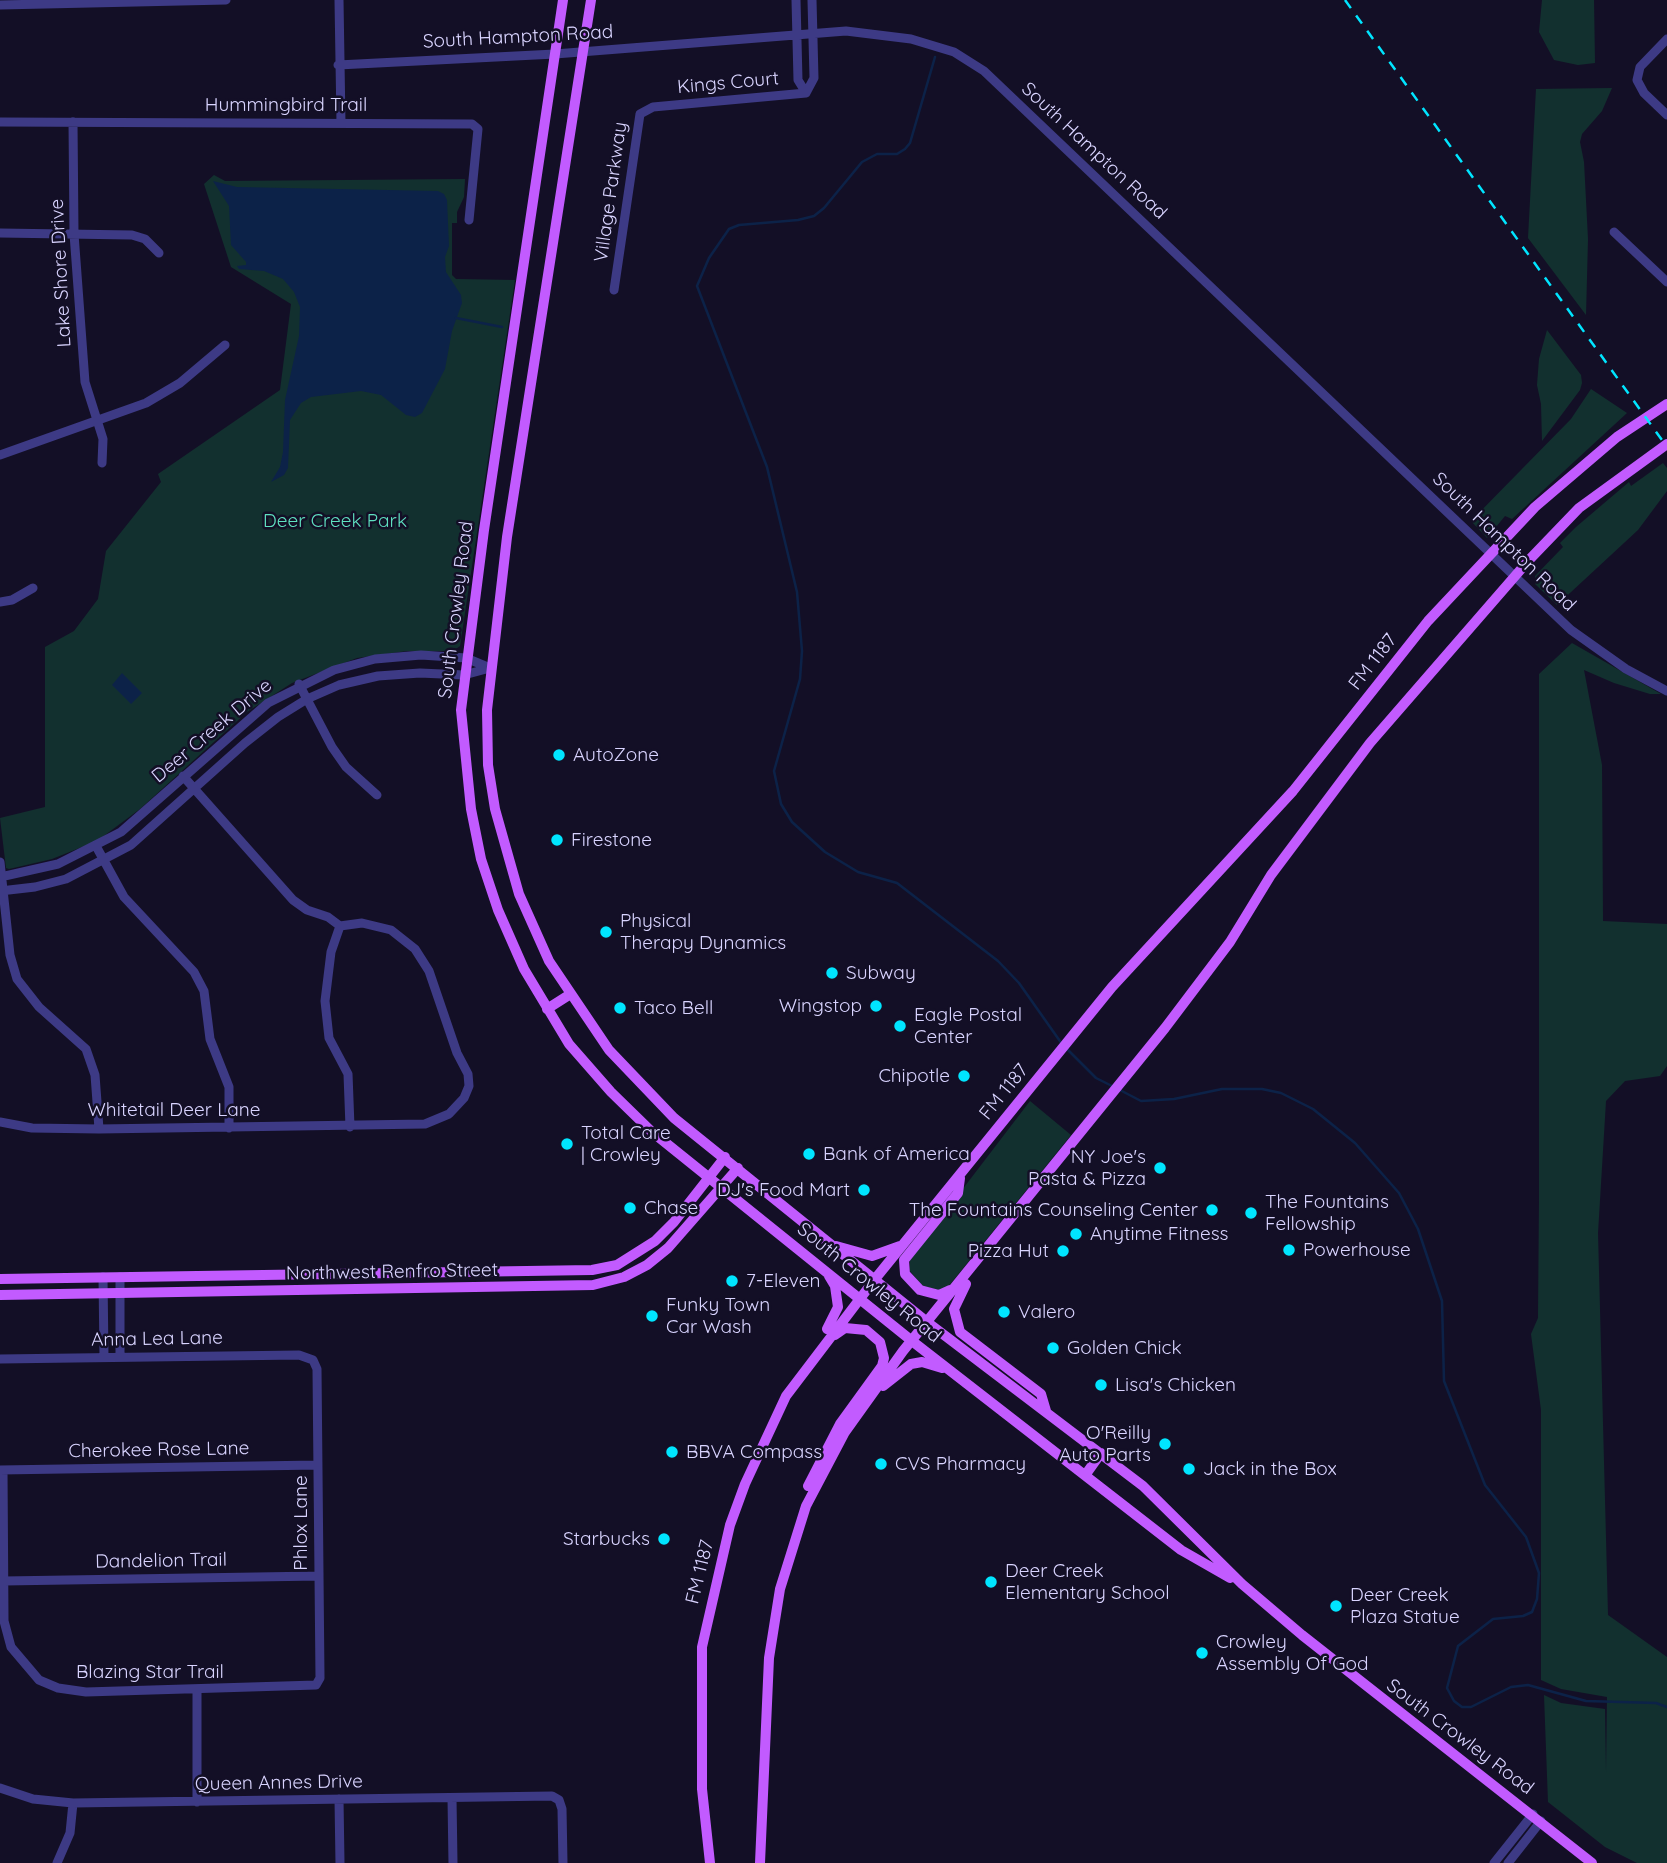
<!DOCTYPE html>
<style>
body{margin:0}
canvas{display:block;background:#130f26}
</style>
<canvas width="1667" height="1863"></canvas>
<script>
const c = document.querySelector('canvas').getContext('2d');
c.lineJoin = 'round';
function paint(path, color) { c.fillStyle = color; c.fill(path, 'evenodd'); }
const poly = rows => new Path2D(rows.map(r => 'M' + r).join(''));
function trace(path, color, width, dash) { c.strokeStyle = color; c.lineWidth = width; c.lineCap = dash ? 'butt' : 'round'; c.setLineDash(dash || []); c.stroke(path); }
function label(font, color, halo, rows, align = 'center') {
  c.font = font + ' Quicksand,sans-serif'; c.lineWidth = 5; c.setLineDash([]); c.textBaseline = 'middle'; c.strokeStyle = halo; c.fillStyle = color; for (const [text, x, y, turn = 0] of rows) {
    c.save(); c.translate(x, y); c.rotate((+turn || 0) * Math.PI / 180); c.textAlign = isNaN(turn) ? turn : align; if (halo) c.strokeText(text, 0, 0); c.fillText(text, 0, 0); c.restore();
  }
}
paint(poly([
 [1542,0,1594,0,1595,63,1578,65,1554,60,1539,32],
 [1612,88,1602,111,1582,134,1580,142,1584,162,1588,239,1586,315,1528,238,1536,89],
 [214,175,225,181,465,179,464,197,457,212,457,223,452,223,452,275,456,279,515,280,460,646,453,651,407,651,357,658,292,683,247,712,140,809,97,841,52,859,9,869,6,868,0,818,45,807,45,647,74,631,98,599,106,551,161,482,158,474,280,390,291,304,231,267,204,184],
 [1547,330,1581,375,1582,383,1580,390,1542,441,1541,404,1537,385,1539,359],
 [1591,389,1627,413,1512,519,1505,516,1487,538,1471,521,1571,419],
 [1663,463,1667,468,1667,491,1638,530,1557,605,1535,584,1535,576,1563,547,1560,543,1576,527,1629,482,1631,486],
 [1572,643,1661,694,1650,694,1614,683,1584,670,1602,765,1603,921,1667,924,1667,1066,1660,1076,1625,1081,1606,1101,1598,1233,1608,1615,1667,1657,1667,1863,1637,1863,1605,1847,1548,1802,1544,1695,1561,1703,1605,1709,1606,1772,1607,1697,1561,1689,1541,1680,1541,1410,1531,1334,1538,1318,1539,1198,1539,674],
 [1030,1101,1071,1135,947,1288,941,1291,923,1286,910,1271,910,1258]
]), '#12302f');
paint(poly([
 [213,181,237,187,438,191,444,194,447,200,449,246,445,257,446,272,461,295,462,303,452,331,445,369,422,413,415,417,406,415,381,395,361,391,311,397,301,403,290,420,288,468,284,475,271,482,280,467,283,452,285,400,299,336,300,307,294,292,283,279,264,271,239,269,237,266,246,265,246,262,231,245,229,206],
 [122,673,142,693,131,704,112,685]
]), '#0c2248');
trace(poly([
 [935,57,910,143,905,149,897,154,877,154,862,162,824,208,814,216,798,220,739,225,729,229,709,258,697,286,767,467,797,592,802,651,800,679,774,771,781,804,792,822,825,852,858,872,897,883,998,961,1019,983,1062,1044],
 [456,318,502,327],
 [1066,1048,1096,1078,1112,1086],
 [1118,1089,1141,1101,1174,1099,1222,1089,1262,1089,1281,1093,1313,1109,1355,1143,1399,1193,1418,1229,1442,1301,1444,1381,1485,1485,1526,1537,1539,1573,1537,1599,1532,1612,1523,1616,1493,1619,1458,1646,1447,1688,1454,1701,1462,1707,1471,1707,1511,1687,1528,1685,1586,1701,1656,1703,1667,1707]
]), '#0c2248', 2.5);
trace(poly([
 [339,0,341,123],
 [796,0,798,80,806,93],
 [0,5,226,0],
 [1667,39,1640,67,1637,80,1644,93,1667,115],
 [338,65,555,54,846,31,911,39,954,52,984,71,1571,630,1626,669,1667,691],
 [806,93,814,78,812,0],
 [0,122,472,124,478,129,469,220],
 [73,122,74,234,85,382,103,439,102,463],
 [1614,232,1667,282],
 [0,233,132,235,145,239,159,253],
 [614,290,640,114,653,107,806,93],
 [0,455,146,403,180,383,225,345],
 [0,602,12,600,33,588],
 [299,684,332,747,346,767,377,795],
 [96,846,124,897,194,972,204,991,210,1039,229,1087,229,1128],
 [0,862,10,955,17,979,39,1007,86,1049,95,1075,99,1129],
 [0,877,58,864,121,832,268,703,334,670,375,659,421,655,466,658,490,668],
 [0,891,35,887,66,879,131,845,245,743,278,717,307,699,339,685,378,676,420,673,464,675,490,668],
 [340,926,331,952,325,1001,329,1038,348,1074,350,1127],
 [0,1122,32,1128,99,1129,425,1124,449,1114,464,1098,469,1086,468,1074,457,1053,429,971,415,949,391,930,362,923,340,926,328,917,307,910,293,900,183,776],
 [103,1277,104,1357],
 [120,1277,120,1357],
 [0,1359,299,1355,313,1360,317,1369,320,1678,316,1685,86,1692,58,1688,39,1680,11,1647,4,1621,3,1470],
 [0,1470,318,1465],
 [4,1581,319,1576],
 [197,1690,197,1802],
 [0,1788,33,1799,73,1803,552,1796,559,1800,562,1809,563,1863],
 [452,1798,453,1863],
 [339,1799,340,1863],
 [57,1863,70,1833,73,1803],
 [1494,1863,1533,1814],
 [1508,1863,1541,1821]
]), '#3d3a85', 9);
trace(poly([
 [563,0,484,530,461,710,471,809,481,859,498,910,524,969,569,1044,611,1092,651,1131,912,1341,1181,1550,1230,1578],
 [591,0,507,537,487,710,488,765,495,809,519,894,549,961,609,1050,674,1118,927,1322,1143,1486,1242,1584,1302,1635,1592,1863],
 [547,1009,569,995],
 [836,1246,872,1256,900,1246],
 [0,1279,592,1270,617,1265,655,1241,674,1222,725,1157],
 [966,1284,954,1309,960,1332,1041,1394,1046,1411],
 [950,1290,939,1295,920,1290,905,1274,904,1260,958,1193,960,1178],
 [0,1295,593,1285,624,1277,647,1265,668,1248,738,1168],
 [827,1329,838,1307,835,1286,829,1276],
 [883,1386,911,1364,922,1362,942,1368],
 [1086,1474,1101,1453],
 [808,1486,840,1424,882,1366,884,1358,880,1342,866,1330,845,1328,835,1335],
 [710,1863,702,1789,702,1647,730,1525,745,1484,786,1396,875,1279,1112,987,1293,791,1428,621,1535,507,1617,437,1667,404],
 [760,1863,769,1658,780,1589,806,1506,845,1432,903,1351,1165,1028,1230,942,1271,875,1370,743,1529,560,1579,508,1667,444]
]), '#c25bff', 10);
trace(poly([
 [1345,0,1667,447]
]), '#00e5ff', 2.5, [10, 9]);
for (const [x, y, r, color] of [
 [559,755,7,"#00e5ff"],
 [557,840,7,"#00e5ff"],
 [606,932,7,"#00e5ff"],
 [832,973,7,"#00e5ff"],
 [876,1006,7,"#00e5ff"],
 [620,1008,7,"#00e5ff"],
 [900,1026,7,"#00e5ff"],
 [964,1076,7,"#00e5ff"],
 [567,1144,7,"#00e5ff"],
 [809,1154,7,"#00e5ff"],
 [1160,1168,7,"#00e5ff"],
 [864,1190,7,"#00e5ff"],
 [630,1208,7,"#00e5ff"],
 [1212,1210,7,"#00e5ff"],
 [1251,1213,7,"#00e5ff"],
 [1076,1234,7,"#00e5ff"],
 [1289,1250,7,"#00e5ff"],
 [1063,1251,7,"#00e5ff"],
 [732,1281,7,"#00e5ff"],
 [1004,1312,7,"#00e5ff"],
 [652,1316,7,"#00e5ff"],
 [1053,1348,7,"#00e5ff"],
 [1101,1385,7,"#00e5ff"],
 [1165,1444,7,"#00e5ff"],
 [672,1452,7,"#00e5ff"],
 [881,1464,7,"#00e5ff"],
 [1189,1469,7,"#00e5ff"],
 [664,1539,7,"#00e5ff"],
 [991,1582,7,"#00e5ff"],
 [1336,1606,7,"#00e5ff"],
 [1202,1653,7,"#00e5ff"]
]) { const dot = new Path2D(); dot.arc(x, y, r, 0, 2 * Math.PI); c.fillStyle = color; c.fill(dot); trace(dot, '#130f26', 2.5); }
label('19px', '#d9d4ff', '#130f26', [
 ["South Hampton Road",518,37,-3],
 ["Kings Court",728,83,-5],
 ["Hummingbird Trail",286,105],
 ["South Hampton Road",1094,151,43],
 ["Village Parkway",611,192,-82],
 ["Lake Shore Drive",61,273,-93],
 ["South Hampton Road",1504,542,44],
 ["South Crowley Road",456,610,-83],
 ["FM 1187",1373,662,-52],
 ["Deer Creek Drive",212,731,-40],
 ["FM 1187",1004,1092,-51],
 ["Whitetail Deer Lane",174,1110],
 ["Northwest Renfro Street",392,1272,-1],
 ["South Crowley Road",869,1283,39],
 ["Anna Lea Lane",157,1339,-1],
 ["Cherokee Rose Lane",159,1450,-1],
 ["Phlox Lane",301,1523,-90],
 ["Dandelion Trail",161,1561,-1],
 ["FM 1187",700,1572,-76],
 ["Blazing Star Trail",150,1672],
 ["South Crowley Road",1460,1737,37],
 ["Queen Annes Drive",279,1783,-1]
]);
label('19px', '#5fe0c0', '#130f26', [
 ["Deer Creek Park",335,521]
]);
label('19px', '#d9d4ff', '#130f26', [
 ["AutoZone",573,755],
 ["Firestone",571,840],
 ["Physical",620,921],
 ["Therapy Dynamics",620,943],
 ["Subway",846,973],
 ["Wingstop",862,1006,"right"],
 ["Taco Bell",634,1008],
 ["Eagle Postal",914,1015],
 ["Center",914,1037],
 ["Chipotle",950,1076,"right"],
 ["Total Care",581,1133],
 ["| Crowley",581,1155],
 ["Bank of America",823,1154],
 ["NY Joe's",1146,1157,"right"],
 ["Pasta & Pizza",1146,1179,"right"],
 ["DJ's Food Mart",850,1190,"right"],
 ["The Fountains",1265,1202],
 ["Fellowship",1265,1224],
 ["Chase",644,1208],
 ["The Fountains Counseling Center",1198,1210,"right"],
 ["Anytime Fitness",1090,1234],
 ["Powerhouse",1303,1250],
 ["Pizza Hut",1049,1251,"right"],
 ["7-Eleven",746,1281],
 ["Funky Town",666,1305],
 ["Car Wash",666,1327],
 ["Valero",1018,1312],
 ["Golden Chick",1067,1348],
 ["Lisa's Chicken",1115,1385],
 ["O'Reilly",1151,1433,"right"],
 ["Auto Parts",1151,1455,"right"],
 ["BBVA Compass",686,1452],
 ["CVS Pharmacy",895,1464],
 ["Jack in the Box",1203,1469],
 ["Starbucks",650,1539,"right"],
 ["Deer Creek",1005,1571],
 ["Elementary School",1005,1593],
 ["Deer Creek",1350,1595],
 ["Plaza Statue",1350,1617],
 ["Crowley",1216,1642],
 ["Assembly Of God",1216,1664]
], 'left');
</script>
